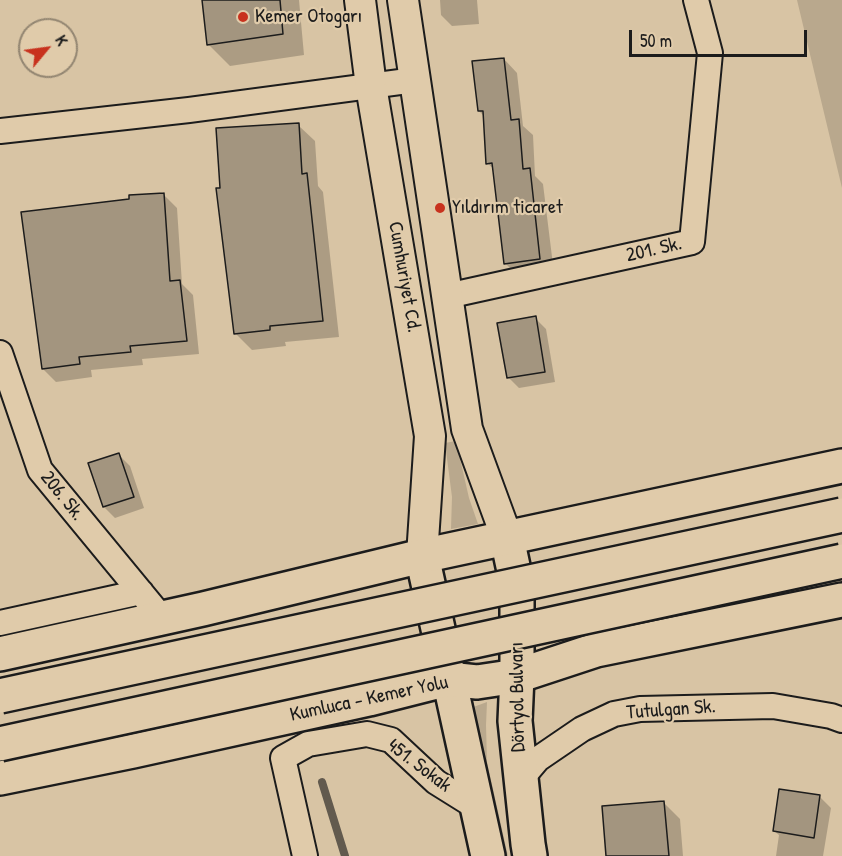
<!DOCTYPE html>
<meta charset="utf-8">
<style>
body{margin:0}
#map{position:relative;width:842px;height:856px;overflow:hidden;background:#d8c4a4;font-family:"Patrick Hand",sans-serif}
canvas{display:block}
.north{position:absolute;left:18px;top:18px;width:60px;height:60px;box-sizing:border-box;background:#e0cbaa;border:2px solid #928571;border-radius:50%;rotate:61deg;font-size:16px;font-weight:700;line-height:24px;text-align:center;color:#1c1c1c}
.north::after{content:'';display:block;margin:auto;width:21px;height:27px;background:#c8321e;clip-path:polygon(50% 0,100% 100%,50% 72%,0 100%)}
.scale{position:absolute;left:629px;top:30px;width:178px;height:27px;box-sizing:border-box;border:3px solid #1c1c1c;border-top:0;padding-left:8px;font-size:18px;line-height:21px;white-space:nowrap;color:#1c1c1c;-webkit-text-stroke:4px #e0cbaa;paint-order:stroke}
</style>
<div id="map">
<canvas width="842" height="856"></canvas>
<div class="north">K</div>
<div class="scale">50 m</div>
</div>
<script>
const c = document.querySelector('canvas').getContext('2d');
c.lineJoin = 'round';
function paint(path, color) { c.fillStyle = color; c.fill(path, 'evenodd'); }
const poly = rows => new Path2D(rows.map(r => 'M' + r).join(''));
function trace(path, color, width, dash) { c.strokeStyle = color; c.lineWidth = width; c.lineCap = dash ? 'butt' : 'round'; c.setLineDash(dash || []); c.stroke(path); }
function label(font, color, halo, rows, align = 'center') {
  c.font = font + ' "Patrick Hand",sans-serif'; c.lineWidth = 4.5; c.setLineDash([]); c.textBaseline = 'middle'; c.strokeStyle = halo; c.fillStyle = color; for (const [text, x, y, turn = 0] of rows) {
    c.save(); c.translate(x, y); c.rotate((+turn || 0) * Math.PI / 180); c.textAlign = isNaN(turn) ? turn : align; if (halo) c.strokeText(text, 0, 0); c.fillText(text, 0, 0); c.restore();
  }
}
paint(poly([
 [797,0,842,0,842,188],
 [456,441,469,498,478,524,451,529,452,497,445,443],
 [487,702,486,725,487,762,508,856,501,856,468,709]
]), '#b9a88d');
paint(poly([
 [204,0,299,0,304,55,230,66,209,45],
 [440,0,477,0,479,24,452,26,441,15],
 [504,59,517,73,523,126,533,135,535,176,543,184,554,273,519,277,505,263,495,170,487,163,484,116,479,111],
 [298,125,315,141,318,186,323,192,339,337,285,342,286,346,252,350,235,333,221,189],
 [163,194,177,208,182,284,193,295,199,354,142,359,143,365,91,370,92,377,56,382,43,369,131,200],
 [535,318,546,329,555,382,519,388,508,377],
 [119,455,130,466,144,508,115,518,104,507,90,464],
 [820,797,831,808,823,856,776,856,779,835,774,831],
 [663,802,680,819,683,856,608,856]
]), '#0003');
trace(poly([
 [322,782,345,856]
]), '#625a4e', 8);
const building = poly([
 [202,0,280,0,283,34,207,45,202,0],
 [504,58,511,120,519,119,523,169,530,168,540,259,504,264,492,163,486,164,483,111,478,111,472,61,504,58],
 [299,123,302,174,307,173,323,321,270,326,270,330,234,334,216,188,220,188,216,128,299,123],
 [164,193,170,281,180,280,187,341,130,346,131,352,79,357,80,364,42,369,21,212,129,199,129,195,164,193],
 [536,316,545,372,507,378,497,323,536,316],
 [119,453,134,497,103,507,88,463,119,453],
 [779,789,820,795,814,838,773,831,779,789],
 [664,801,669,856,606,856,602,806,664,801]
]);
paint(building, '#a3957f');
trace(building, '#1c1c1c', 1.5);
const minor = poly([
 [0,131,189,110,415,80],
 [447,296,692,242,710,53,696,0],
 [0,353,40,470,162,618],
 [0,623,141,592],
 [521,779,538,759,582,729,614,714,640,709,773,706,831,716,842,720],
 [305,856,283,758,308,744,367,734,391,740,436,782,476,807]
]);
const tertiary = poly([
 [360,0,371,86,430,436,422,556],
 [403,0,467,429,507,538]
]);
const secondary = poly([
 [507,538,517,585,517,676,515,721,528,844,530,856],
 [422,556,488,856]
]);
const trunk = poly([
 [0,654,203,609,422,556,842,466],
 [0,778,133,751,369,699,448,679,477,682,517,676,596,650,842,600]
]);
trace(minor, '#1c1c1c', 28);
trace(tertiary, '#1c1c1c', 34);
trace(secondary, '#1c1c1c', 38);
trace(trunk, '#1c1c1c', 38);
trace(minor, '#e0cbaa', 24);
trace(tertiary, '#e0cbaa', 30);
trace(secondary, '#e0cbaa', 33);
trace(trunk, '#e0cbaa', 33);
const trunkBridge = poly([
 [0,696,842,515],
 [0,744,842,561]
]);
trace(trunkBridge, '#1c1c1c', 38, []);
trace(trunkBridge, '#e0cbaa', 33);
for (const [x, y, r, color] of [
 [243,17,6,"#c8321e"],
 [440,208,6,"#c8321e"]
]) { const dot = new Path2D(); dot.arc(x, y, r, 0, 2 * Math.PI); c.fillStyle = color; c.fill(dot); trace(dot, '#e0cbaa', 2); }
label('20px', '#1c1c1c', '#e0cbaa', [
 ["Kemer Otogarı",255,17],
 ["Yıldırım ticaret",452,208]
], 'left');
label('20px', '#1c1c1c', '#e0cbaa', [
 ["201. Sk.",654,250,-13],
 ["Cumhuriyet Cd.",404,277,80],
 ["206. Sk.",62,496,51],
 ["Dörtyol Bulvarı",518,697,-91],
 ["Kumluca - Kemer Yolu",369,699,-12],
 ["Tutulgan Sk.",671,710,-4],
 ["451. Sokak",419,766,37]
]);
</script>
